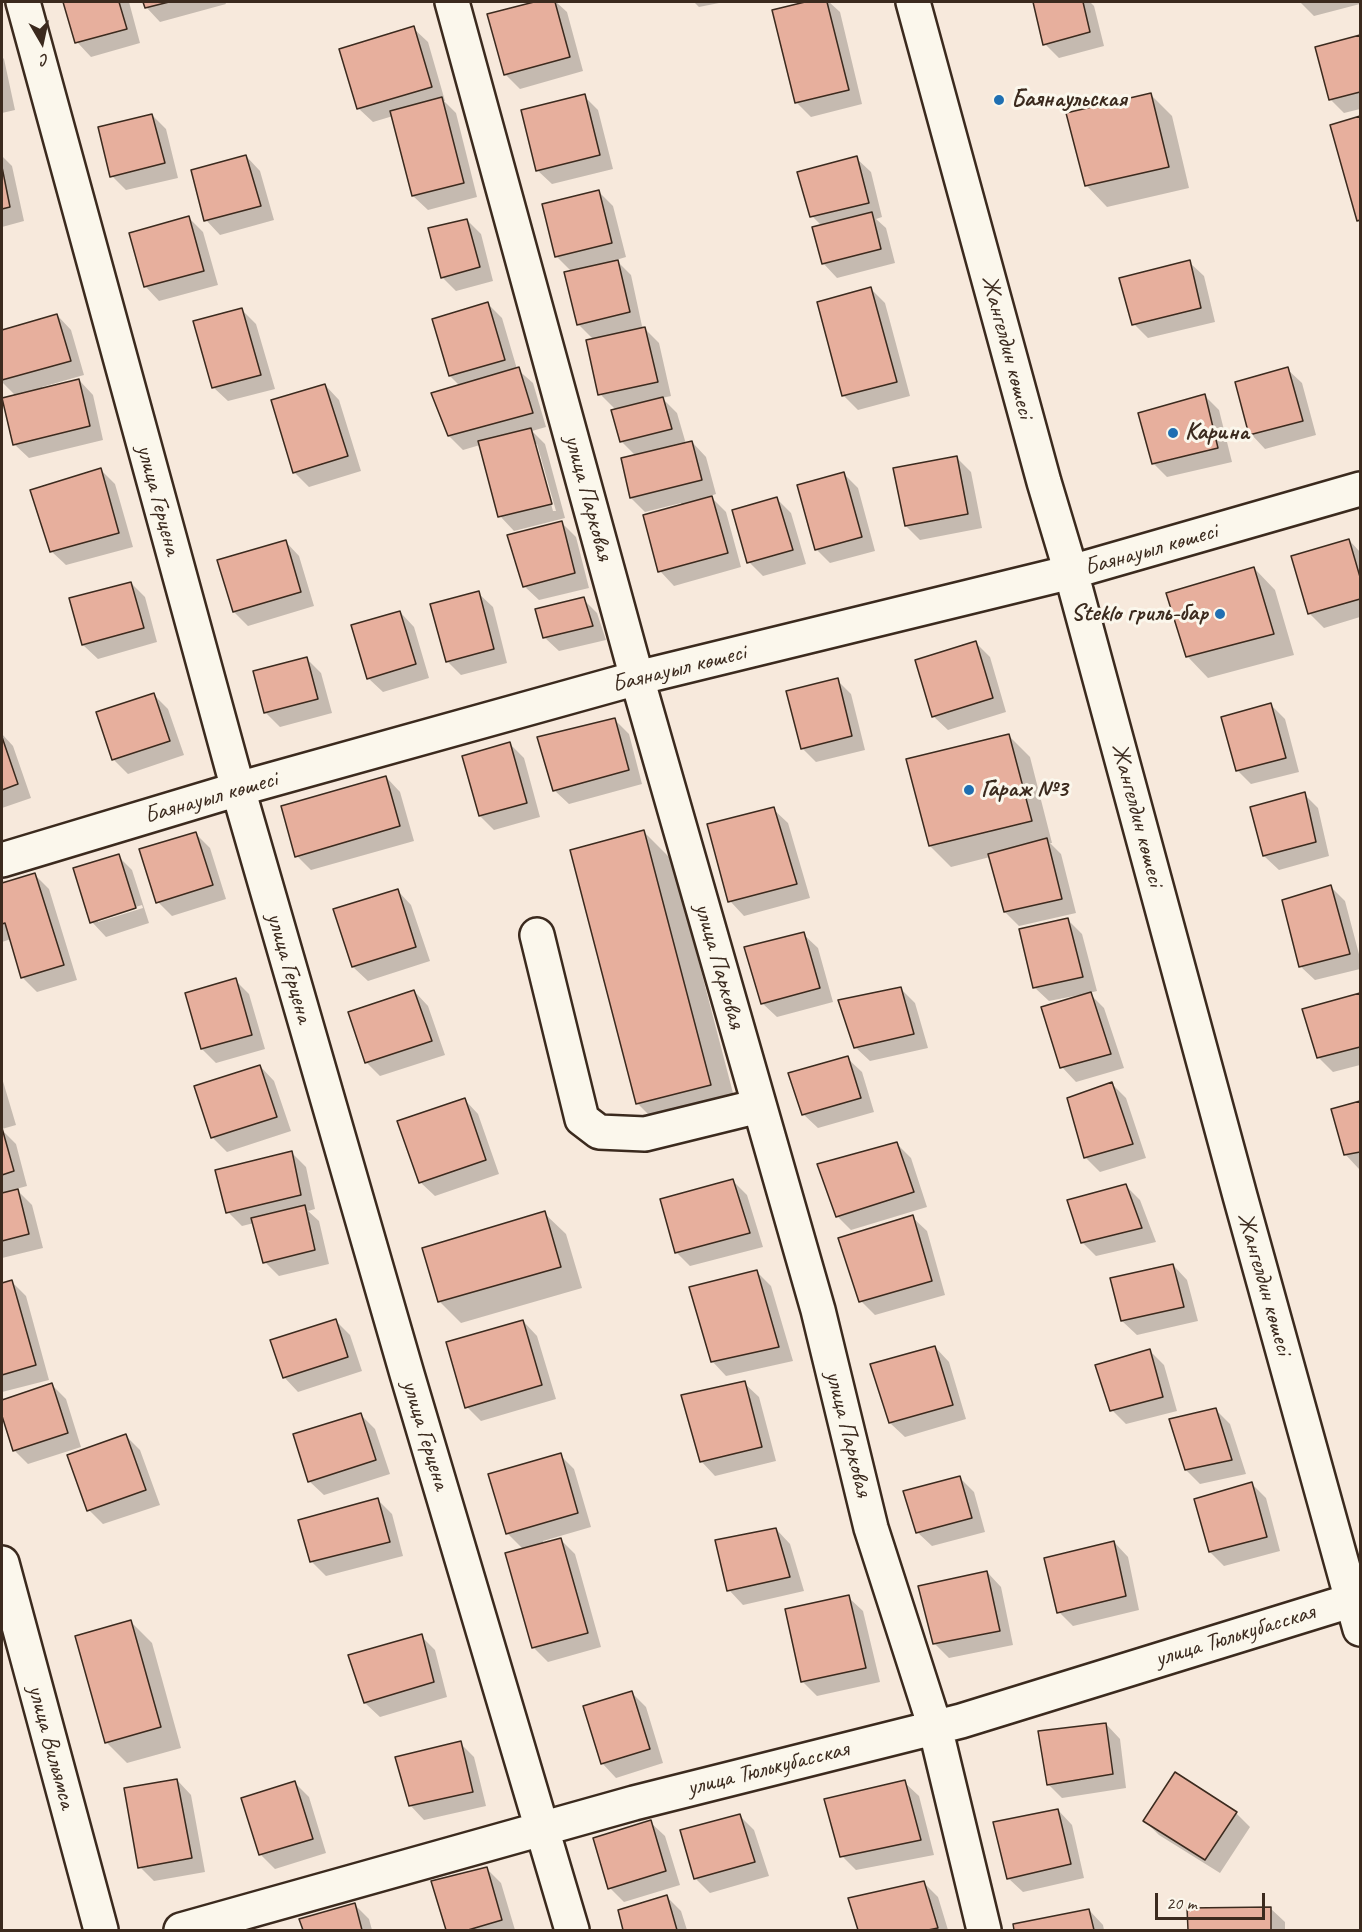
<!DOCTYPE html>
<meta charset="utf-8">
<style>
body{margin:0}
#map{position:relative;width:1362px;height:1932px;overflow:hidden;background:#f7e9dc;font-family:Caveat,sans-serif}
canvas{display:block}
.frame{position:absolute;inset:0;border:3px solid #3b2a1e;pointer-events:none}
.north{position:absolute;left:12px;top:12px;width:60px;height:60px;-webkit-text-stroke:4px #fbf7ec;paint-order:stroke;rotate:171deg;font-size:16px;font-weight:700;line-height:24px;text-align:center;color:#3b2a1e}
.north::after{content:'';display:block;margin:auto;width:21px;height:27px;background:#3b2a1e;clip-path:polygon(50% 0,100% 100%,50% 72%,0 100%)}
.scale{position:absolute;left:1155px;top:1893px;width:110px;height:27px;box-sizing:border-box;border:3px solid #3b2a1e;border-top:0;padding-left:8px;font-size:18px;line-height:21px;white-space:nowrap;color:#3b2a1e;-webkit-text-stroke:4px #fbf7ec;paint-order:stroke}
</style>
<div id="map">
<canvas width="1362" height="1932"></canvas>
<div class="frame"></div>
<div class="north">С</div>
<div class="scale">20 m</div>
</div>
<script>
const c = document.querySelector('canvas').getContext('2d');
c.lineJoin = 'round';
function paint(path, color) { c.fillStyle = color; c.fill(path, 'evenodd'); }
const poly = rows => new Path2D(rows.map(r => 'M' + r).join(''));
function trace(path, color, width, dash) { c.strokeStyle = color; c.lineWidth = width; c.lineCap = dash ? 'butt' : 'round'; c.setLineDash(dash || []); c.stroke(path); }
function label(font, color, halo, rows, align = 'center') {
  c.font = font + ' Caveat,sans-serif'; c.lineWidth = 6; c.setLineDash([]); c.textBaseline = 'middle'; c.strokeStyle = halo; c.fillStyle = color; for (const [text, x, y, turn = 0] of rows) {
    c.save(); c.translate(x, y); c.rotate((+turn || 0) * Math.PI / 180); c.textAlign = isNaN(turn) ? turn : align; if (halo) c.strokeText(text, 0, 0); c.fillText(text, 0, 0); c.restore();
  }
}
paint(poly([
 [65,2,129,2,140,43,91,57,77,42],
 [144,2,225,2,226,4,160,22,146,7],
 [540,2,556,2,567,12,583,71,520,89,505,74,489,15],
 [694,2,724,2,699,7],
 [812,2,829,2,840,12,862,104,811,117,796,102,774,11],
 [1040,2,1090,2,1094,6,1104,46,1059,58,1045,44,1035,3],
 [1300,2,1360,2,1360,4,1314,16],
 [413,28,428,42,445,101,444,101,456,113,477,197,428,210,413,196,393,116,373,122,358,108],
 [1360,36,1360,109,1344,113,1330,99,1316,48],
 [2,57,4,59,15,110,2,113],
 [1151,95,1172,116,1189,188,1107,207,1086,185],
 [584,96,598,110,613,169,552,184,537,170],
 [152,115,166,129,178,178,126,190,112,176],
 [1360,118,1360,223,1358,221,1331,126],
 [2,156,12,166,24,221,2,227],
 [246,156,260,171,274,220,220,235,206,220],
 [856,158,871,172,882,217,876,219,886,228,895,263,837,278,823,263,822,226,812,216],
 [599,192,613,206,626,257,616,260,631,275,642,326,659,343,671,396,662,398,677,413,686,444,692,442,706,457,716,494,710,496,726,512,741,567,674,586,660,571,682,506,681,503,645,512,631,498,636,456,622,442,616,410,600,394,594,340,578,324,572,272,556,256],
 [189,218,203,232,218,285,159,301,145,286],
 [467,220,481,234,493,281,456,291,442,277],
 [1189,262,1204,276,1215,322,1148,338,1134,324],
 [871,289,885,303,910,396,858,410,843,395],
 [488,304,502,318,517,369,533,383,546,427,532,431,545,444,565,518,514,531,500,516,480,445,463,450,449,436,460,386,450,376],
 [534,444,537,444,556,511,553,511],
 [242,310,256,324,275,389,228,401,213,387],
 [57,315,71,330,84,375,42,387,43,389,79,380,93,395,103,440,29,458,14,444,16,396,2,382,2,332],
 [1287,369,1302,383,1316,435,1265,449,1251,434],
 [325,385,339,400,361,471,309,487,294,472],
 [1205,396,1219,410,1232,462,1167,477,1153,463],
 [956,457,971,472,982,528,920,540,906,526],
 [101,470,115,484,133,547,66,565,51,551],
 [844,474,858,488,875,551,830,563,816,549],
 [777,499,791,513,806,564,763,576,749,562],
 [562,523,576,537,589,588,539,600,524,586],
 [1349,540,1360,552,1360,617,1324,628,1309,613],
 [285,541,299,556,314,606,248,626,234,612],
 [1254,568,1275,590,1294,655,1208,678,1187,656],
 [131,583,145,597,157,642,98,659,83,645,70,599],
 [478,593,493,607,507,663,461,675,447,661],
 [583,599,597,613,606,640,559,651,544,637],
 [400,612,414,627,429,678,383,692,368,678],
 [976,643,990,657,1006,712,948,730,933,716],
 [306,658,321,673,332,713,280,727,266,713,255,673],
 [837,680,851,694,865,750,816,762,802,748],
 [154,695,168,709,184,755,128,774,114,760,98,713],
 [1271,705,1285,719,1299,772,1251,784,1237,770],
 [614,719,629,734,642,784,569,804,554,790],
 [2,734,13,746,31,798,2,808],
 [1009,736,1030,757,1052,843,1050,843,1061,854,1076,913,1019,926,1005,912,990,857,951,867,930,846],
 [510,744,524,758,540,817,494,830,480,816],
 [386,777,400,792,414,841,311,870,297,856],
 [1304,794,1318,808,1329,856,1279,870,1264,856],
 [773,809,788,823,810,898,744,916,730,901],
 [644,832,672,860,738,1112,665,1131,638,1104,572,851],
 [195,833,210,848,226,899,172,916,158,902],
 [118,856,132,870,149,923,106,937,92,922],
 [142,905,143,908,98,922,98,919],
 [35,875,49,889,77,980,37,992,23,978,11,939,2,942,2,885],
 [1331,887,1345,901,1360,958,1360,969,1315,980,1300,966],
 [397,890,411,905,430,961,368,981,353,967],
 [1068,920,1082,934,1097,991,1089,993,1104,1008,1124,1068,1076,1082,1062,1067,1079,995,1049,1001,1034,987],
 [803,934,818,948,833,1002,777,1017,762,1003],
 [235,980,249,994,265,1049,216,1063,202,1049],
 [901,989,915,1003,928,1048,870,1061,855,1047],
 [414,991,428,1006,445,1055,380,1076,366,1062],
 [1360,994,1360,1065,1333,1072,1318,1057,1304,1010],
 [847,1058,862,1072,874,1112,818,1128,803,1114],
 [260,1066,274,1081,291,1131,227,1152,213,1138,196,1087],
 [2,1078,16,1125,2,1129],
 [1112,1084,1126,1098,1146,1158,1100,1172,1085,1157],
 [464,1099,478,1114,499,1174,435,1196,420,1182],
 [1360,1103,1360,1169,1359,1169,1345,1154,1333,1110],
 [2,1130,16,1144,27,1186,16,1189,32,1205,43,1248,2,1258],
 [897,1144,911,1158,927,1207,851,1230,837,1216],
 [292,1153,306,1167,315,1209,308,1211,319,1221,329,1264,279,1276,265,1262,254,1223,242,1226,228,1212],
 [733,1181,747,1195,763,1247,690,1266,676,1252],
 [1125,1185,1140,1200,1156,1242,1096,1256,1082,1242],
 [544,1213,566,1234,582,1288,461,1323,440,1302],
 [912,1217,927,1231,945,1295,875,1315,861,1301],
 [1173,1265,1187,1280,1198,1321,1137,1335,1122,1321],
 [757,1272,771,1286,793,1361,726,1376,712,1361],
 [12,1282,26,1296,49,1380,2,1392,2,1285],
 [335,1320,350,1335,362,1371,298,1392,284,1377],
 [523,1321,537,1336,556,1399,481,1421,467,1407],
 [935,1347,949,1362,966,1419,905,1437,890,1423,872,1365],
 [1150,1351,1164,1365,1177,1411,1126,1424,1112,1410],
 [744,1383,759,1397,776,1461,715,1476,701,1461],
 [52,1385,66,1399,81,1447,28,1464,14,1450,2,1412,2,1401],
 [1216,1410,1230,1424,1246,1474,1200,1484,1186,1470],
 [361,1415,375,1429,390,1474,324,1495,309,1481],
 [126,1436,140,1450,160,1505,103,1524,89,1510],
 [560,1455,574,1469,591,1527,543,1541,544,1544,560,1539,575,1554,601,1647,548,1662,534,1648,507,1554,524,1550,507,1533],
 [960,1478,974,1492,985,1532,932,1546,917,1532],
 [1252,1484,1266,1498,1280,1551,1224,1566,1210,1552],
 [377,1499,392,1514,403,1556,326,1576,311,1561],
 [776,1529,790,1544,804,1591,743,1605,729,1590],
 [1114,1542,1128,1557,1139,1610,1073,1626,1059,1612],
 [987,1572,1001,1587,1013,1645,949,1658,934,1643],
 [848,1597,863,1611,880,1682,817,1696,803,1682],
 [131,1622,152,1643,181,1748,127,1763,106,1742],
 [421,1636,435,1650,447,1697,380,1717,365,1703,350,1656],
 [632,1693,646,1707,663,1763,616,1778,602,1763],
 [1106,1724,1120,1739,1126,1788,1062,1798,1048,1784],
 [460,1743,474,1757,486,1806,424,1820,410,1805],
 [177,1780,191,1795,205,1872,154,1881,140,1867],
 [904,1782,919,1796,934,1855,856,1870,842,1856],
 [295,1783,309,1797,326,1853,275,1869,260,1854],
 [1058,1810,1072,1825,1084,1878,1023,1892,1008,1878],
 [1236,1813,1250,1827,1220,1873,1159,1835,1145,1821],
 [739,1815,754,1830,769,1876,710,1893,696,1879,682,1831],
 [650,1822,665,1836,680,1885,624,1902,610,1888],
 [486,1868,501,1883,515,1930,519,1930,447,1930,433,1882],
 [923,1882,938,1897,948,1930,859,1930,850,1899],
 [667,1897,681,1911,687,1930,625,1930,619,1911],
 [355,1905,369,1919,372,1930,304,1930,301,1920],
 [1270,1908,1285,1922,1285,1930,1190,1930,1189,1910],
 [1089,1910,1103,1925,1104,1930,1016,1930,1015,1925]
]), '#0003');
const building = poly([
 [63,2,119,2,127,29,75,43,63,2],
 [143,2,169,2,145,8,143,2],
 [534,2,555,2,570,57,504,75,487,14,534,2],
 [805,2,827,2,849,90,795,103,772,10,805,2],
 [1033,2,1083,2,1090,32,1043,45,1033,2],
 [414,26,432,87,357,109,339,49,414,26],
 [1360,35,1360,92,1329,100,1315,47,1360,35],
 [1151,93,1169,167,1085,186,1066,113,1151,93],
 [585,94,600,155,536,171,521,110,585,94],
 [442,97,464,183,412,196,390,111,442,97],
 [152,114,165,163,110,177,98,127,152,114],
 [1360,116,1360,220,1357,221,1330,125,1360,116],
 [246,155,261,206,204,221,191,170,246,155],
 [857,156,869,203,810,217,797,172,857,156],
 [2,167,10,207,2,209,2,167],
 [599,190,612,243,555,257,542,204,599,190],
 [872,212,881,249,822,264,812,227,872,212],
 [189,216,204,271,144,287,129,233,189,216],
 [467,219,480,267,441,278,428,228,467,219],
 [618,260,630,312,577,325,564,272,618,260],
 [1190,260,1201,308,1132,325,1119,278,1190,260],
 [871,287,897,382,842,396,817,302,871,287],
 [488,302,505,360,449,376,432,319,488,302],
 [242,308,261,375,212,388,193,321,242,308],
 [57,314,71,361,2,380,2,330,57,314],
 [645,327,658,382,598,395,586,340,645,327],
 [519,367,533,413,448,436,431,393,519,367],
 [1288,367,1303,421,1249,435,1235,382,1288,367],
 [79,379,90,426,13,445,2,398,79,379],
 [325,384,348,456,293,473,271,400,325,384],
 [1205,394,1218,448,1152,464,1138,413,1205,394],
 [663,397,672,429,620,442,611,410,663,397],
 [531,428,552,504,498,517,478,441,531,428],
 [692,441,702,480,630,498,621,458,692,441],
 [957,456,968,514,905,526,893,468,957,456],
 [101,468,119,533,50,552,30,490,101,468],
 [844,472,862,537,815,550,797,485,844,472],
 [712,496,728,553,658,572,643,515,712,496],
 [777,497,793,550,747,563,732,510,777,497],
 [562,521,575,573,523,587,507,535,562,521],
 [1349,539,1360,577,1360,599,1308,614,1291,556,1349,539],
 [286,540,301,592,233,612,217,560,286,540],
 [1254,567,1274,634,1186,657,1166,593,1254,567],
 [131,582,144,628,82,645,69,598,131,582],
 [479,591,494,649,446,662,430,604,479,591],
 [584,597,593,626,543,638,535,609,584,597],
 [400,611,416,664,367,679,351,625,400,611],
 [976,641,993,698,932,717,915,660,976,641],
 [307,657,318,699,264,713,253,671,307,657],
 [838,678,852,736,801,749,786,691,838,678],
 [154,693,170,741,112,760,96,712,154,693],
 [1271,703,1286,758,1236,771,1221,717,1271,703],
 [615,718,629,770,553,791,537,737,615,718],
 [1009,734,1032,821,929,846,906,759,1009,734],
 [2,737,18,784,2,790,2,737],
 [510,742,527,803,479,816,462,756,510,742],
 [386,776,400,826,295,857,281,806,386,776],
 [1305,792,1316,842,1263,856,1250,807,1305,792],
 [774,807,797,884,728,902,707,824,774,807],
 [644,830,711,1085,636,1104,570,850,644,830],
 [196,832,213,885,156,903,139,849,196,832],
 [1047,838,1062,899,1004,912,988,854,1047,838],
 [119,854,136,908,90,923,73,868,119,854],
 [35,873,64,965,21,978,5,923,2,924,2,883,35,873],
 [1331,885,1350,954,1299,967,1282,900,1331,885],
 [398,889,416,947,352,967,333,909,398,889],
 [1068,918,1083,977,1033,988,1019,929,1068,918],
 [804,932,820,988,761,1004,744,947,804,932],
 [236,978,252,1035,201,1049,185,993,236,978],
 [901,987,914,1034,854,1048,838,1000,901,987],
 [414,990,432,1041,365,1063,348,1012,414,990],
 [1091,992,1111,1054,1060,1068,1041,1007,1091,992],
 [1360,993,1360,1047,1317,1058,1302,1009,1360,993],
 [848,1056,861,1098,802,1115,788,1073,848,1056],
 [260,1065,277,1117,211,1138,194,1086,260,1065],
 [1112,1082,1133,1144,1084,1158,1067,1098,1112,1082],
 [465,1098,486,1160,419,1183,397,1121,465,1098],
 [1360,1101,1360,1152,1344,1155,1331,1109,1360,1101],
 [2,1128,14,1171,2,1175,2,1128],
 [897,1142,914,1192,836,1217,817,1164,897,1142],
 [292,1151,301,1195,226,1213,215,1170,292,1151],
 [733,1179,750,1233,675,1253,660,1199,733,1179],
 [1126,1184,1142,1228,1081,1243,1067,1200,1126,1184],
 [18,1189,29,1234,2,1241,2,1193,18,1189],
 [305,1205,315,1250,263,1263,251,1218,305,1205],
 [545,1211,561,1267,438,1302,422,1248,545,1211],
 [913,1215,932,1281,859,1302,838,1238,913,1215],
 [1173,1264,1184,1307,1121,1321,1110,1278,1173,1264],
 [757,1270,779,1347,711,1362,689,1287,757,1270],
 [12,1280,36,1365,2,1375,2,1283,12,1280],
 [336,1319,348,1357,283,1378,270,1340,336,1319],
 [523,1320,542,1385,465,1408,446,1342,523,1320],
 [935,1346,953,1405,889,1423,870,1364,935,1346],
 [1150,1349,1163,1397,1110,1411,1095,1365,1150,1349],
 [745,1381,762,1447,700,1462,681,1395,745,1381],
 [52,1383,68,1433,13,1451,2,1416,2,1400,52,1383],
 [1216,1408,1232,1460,1185,1470,1169,1419,1216,1408],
 [361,1413,376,1460,308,1482,293,1434,361,1413],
 [126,1434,146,1490,87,1511,67,1455,126,1434],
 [561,1453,578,1513,506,1534,488,1474,561,1453],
 [960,1476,972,1518,916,1533,903,1491,960,1476],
 [1252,1482,1267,1537,1209,1552,1194,1499,1252,1482],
 [378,1498,390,1542,310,1562,298,1520,378,1498],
 [776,1528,790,1577,727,1591,715,1540,776,1528],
 [561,1538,588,1633,532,1648,505,1553,561,1538],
 [1114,1541,1126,1596,1057,1613,1044,1558,1114,1541],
 [987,1571,1000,1631,933,1644,918,1586,987,1571],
 [849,1595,866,1668,801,1682,785,1609,849,1595],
 [131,1620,161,1727,105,1743,75,1636,131,1620],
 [422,1634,434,1682,364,1703,348,1655,422,1634],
 [632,1691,650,1749,601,1764,583,1706,632,1691],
 [1106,1723,1113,1774,1047,1785,1038,1731,1106,1723],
 [461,1741,473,1792,409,1806,395,1757,461,1741],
 [1175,1772,1237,1812,1205,1860,1143,1821,1175,1772],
 [177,1779,192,1858,138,1868,124,1788,177,1779],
 [905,1780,921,1840,840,1857,824,1799,905,1780],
 [295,1781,313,1839,259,1855,241,1798,295,1781],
 [1058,1809,1071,1864,1007,1879,993,1822,1058,1809],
 [740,1814,755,1862,694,1879,680,1830,740,1814],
 [651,1820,666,1871,608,1889,593,1838,651,1820],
 [487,1867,502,1920,468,1930,446,1930,431,1881,487,1867],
 [924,1881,938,1928,928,1930,858,1930,848,1898,924,1881],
 [667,1895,677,1930,623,1930,618,1910,667,1895],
 [355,1903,362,1930,303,1930,299,1919,355,1903],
 [1271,1907,1271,1930,1188,1930,1187,1908,1271,1907],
 [1089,1909,1094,1930,1014,1930,1013,1924,1089,1909]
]);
paint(building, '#e7af9d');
trace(building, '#3b2a1e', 1.5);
const minor = poly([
 [23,2,238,789,407,1374,572,1930],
 [452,2,637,678,818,1310,871,1528,935,1727,984,1930],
 [2,860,238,789,637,678,1071,572],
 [537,935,582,1119,599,1132,645,1134,759,1106],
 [2,1563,101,1930],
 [181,1930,634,1803,961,1721,1353,1600]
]);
const major = poly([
 [913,2,1044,482,1071,572,1240,1196,1360,1629],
 [1071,572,1360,489]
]);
trace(minor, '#3b2a1e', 38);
trace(major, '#3b2a1e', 38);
trace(minor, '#fbf7ec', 33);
trace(major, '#fbf7ec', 33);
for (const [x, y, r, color] of [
 [999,100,6,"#1f6fb2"],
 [1173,433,6,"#1f6fb2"],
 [1220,614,6,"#1f6fb2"],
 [969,790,6,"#1f6fb2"]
]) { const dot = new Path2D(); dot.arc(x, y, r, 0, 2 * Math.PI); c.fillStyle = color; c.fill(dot); trace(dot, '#fbf7ec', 2); }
label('bold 24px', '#3b2a1e', '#fbf7ec', [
 ["Баянаульская",1011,100],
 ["Карина",1185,433],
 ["Steklo гриль-бар",1208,614,"right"],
 ["Гараж №3",981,790]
], 'left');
label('24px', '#3b2a1e', '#fbf7ec', [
 ["Жангелдин көшесі",1007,347,75],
 ["улица Парковая",588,498,75],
 ["улица Герцена",158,500,75],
 ["Баянауыл көшесі",1151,550,-16],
 ["Баянауыл көшесі",679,669,-14],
 ["Баянауыл көшесі",211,798,-16],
 ["Жангелдин көшесі",1137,815,75],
 ["улица Парковая",719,966,74],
 ["улица Герцена",289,968,74],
 ["Жангелдин көшесі",1264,1284,74],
 ["улица Парковая",848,1434,76],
 ["улица Герцена",425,1435,73],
 ["улица Тюлькубасская",1235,1636,-17],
 ["улица Вильямса",51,1747,75],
 ["улица Тюлькубасская",768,1769,-14]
]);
</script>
